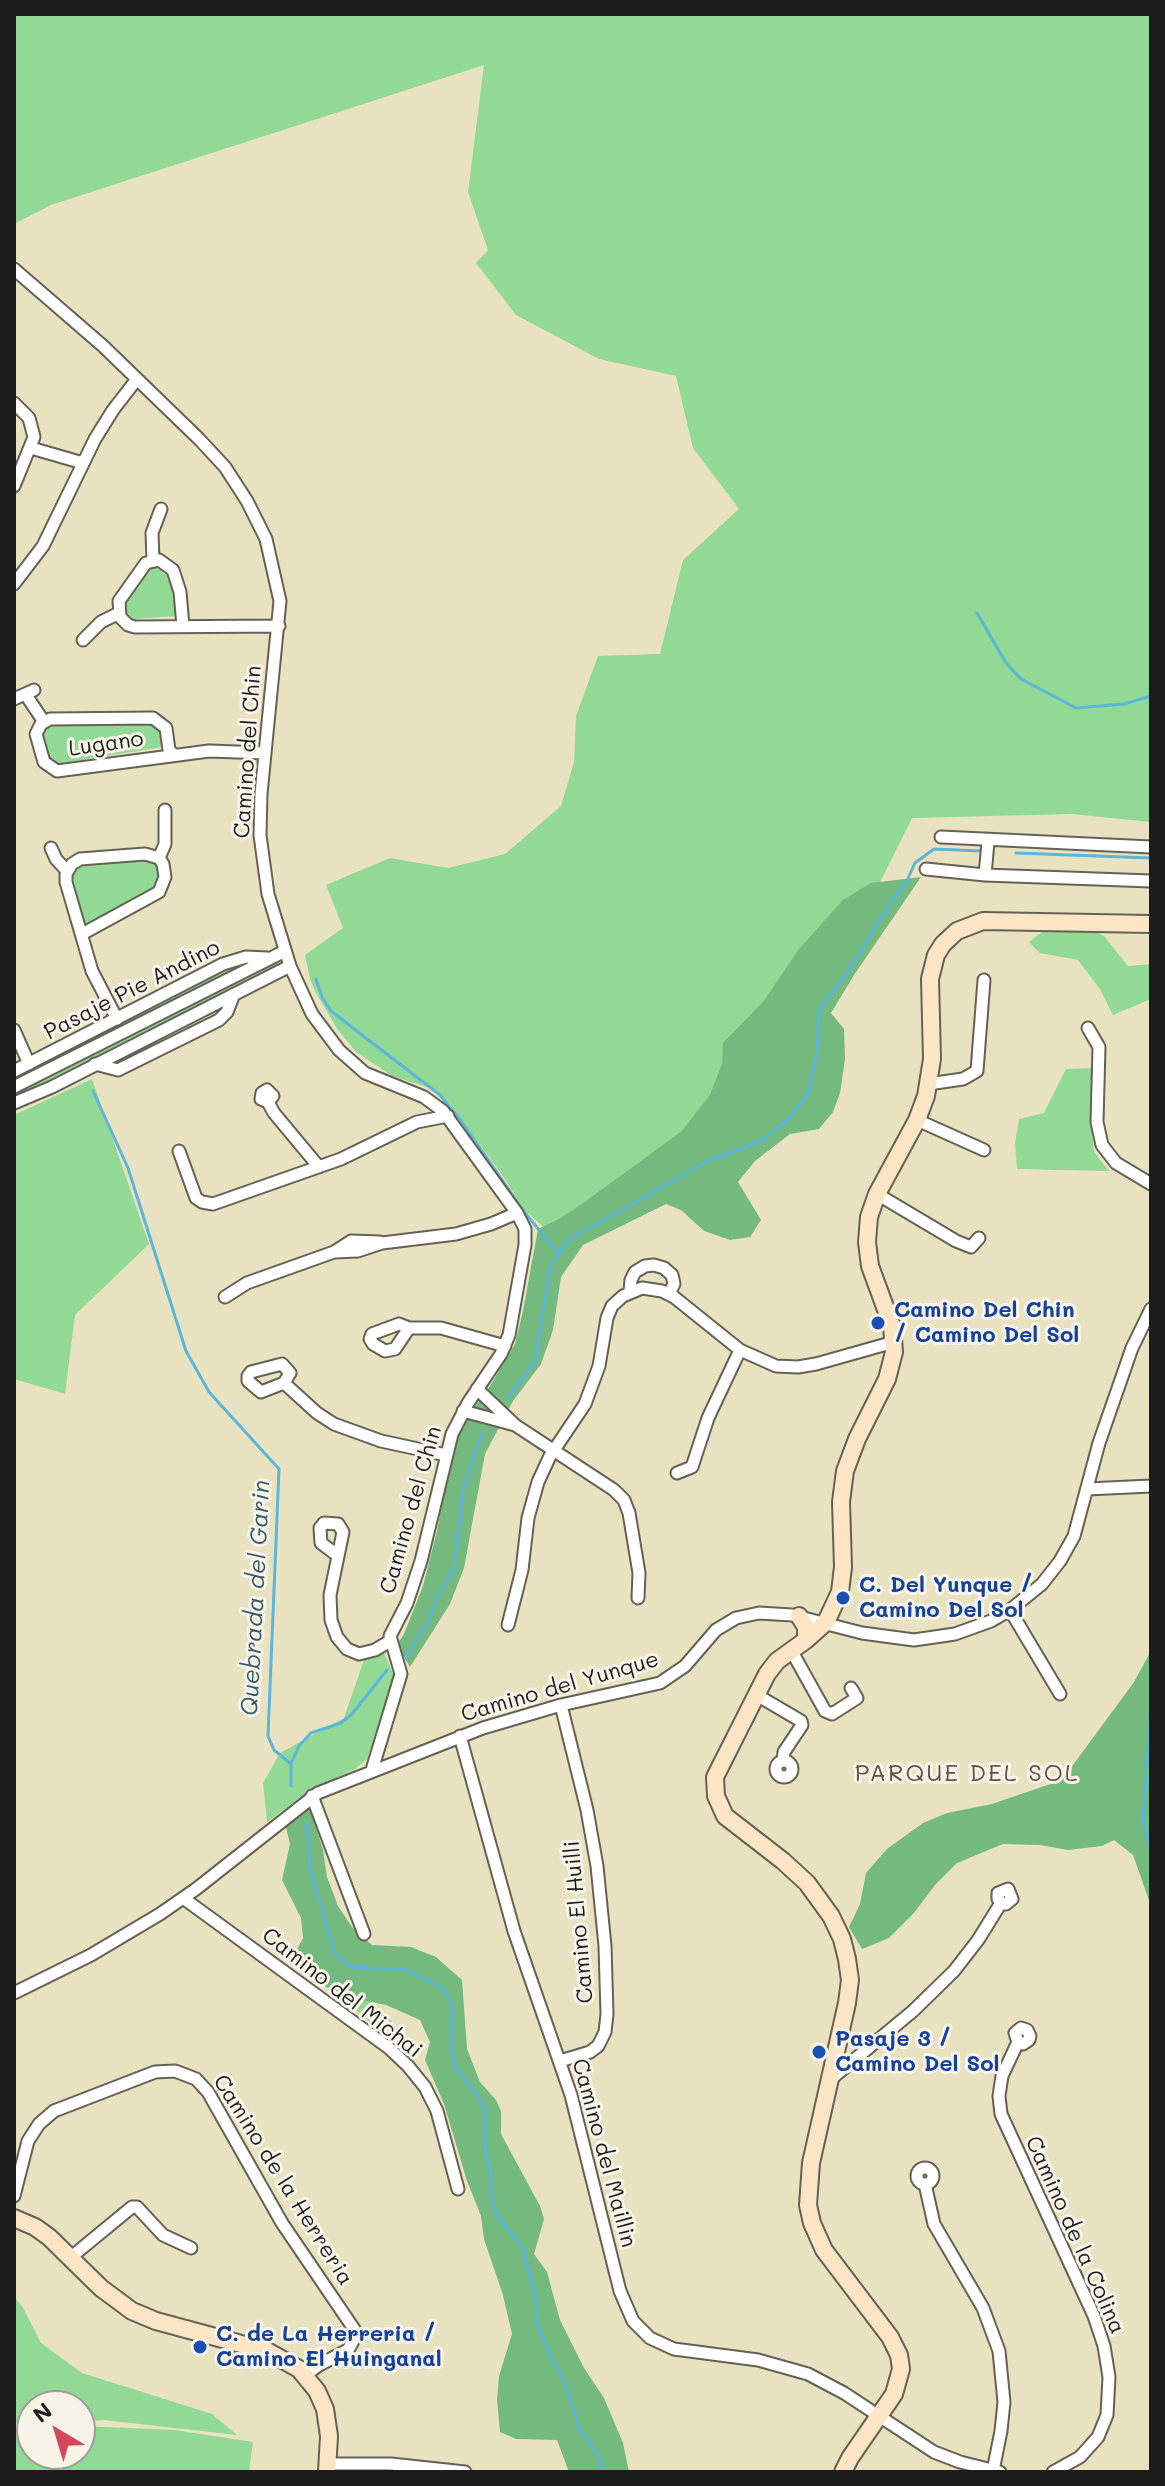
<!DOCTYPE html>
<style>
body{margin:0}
#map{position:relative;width:1165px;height:2486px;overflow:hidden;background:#e9e2c1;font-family:Mali,sans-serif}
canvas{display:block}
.frame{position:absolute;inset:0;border:16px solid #1c1c1c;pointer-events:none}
.north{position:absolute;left:16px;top:2390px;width:80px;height:80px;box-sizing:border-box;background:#f7f3e8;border:2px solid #9f9d96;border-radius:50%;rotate:322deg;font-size:22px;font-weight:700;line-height:32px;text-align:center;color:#1c1c1c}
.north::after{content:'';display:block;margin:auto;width:28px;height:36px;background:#d1495b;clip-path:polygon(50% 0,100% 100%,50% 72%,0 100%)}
</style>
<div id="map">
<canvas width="1165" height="2486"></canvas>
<div class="frame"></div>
<div class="north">N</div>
</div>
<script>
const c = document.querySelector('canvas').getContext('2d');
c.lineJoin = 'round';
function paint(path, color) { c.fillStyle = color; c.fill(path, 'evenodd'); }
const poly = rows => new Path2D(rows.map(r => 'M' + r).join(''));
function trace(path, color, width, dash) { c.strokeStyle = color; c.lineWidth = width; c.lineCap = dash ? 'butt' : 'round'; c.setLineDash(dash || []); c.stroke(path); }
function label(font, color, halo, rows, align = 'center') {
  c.font = font + ' Mali,sans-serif'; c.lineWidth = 6; c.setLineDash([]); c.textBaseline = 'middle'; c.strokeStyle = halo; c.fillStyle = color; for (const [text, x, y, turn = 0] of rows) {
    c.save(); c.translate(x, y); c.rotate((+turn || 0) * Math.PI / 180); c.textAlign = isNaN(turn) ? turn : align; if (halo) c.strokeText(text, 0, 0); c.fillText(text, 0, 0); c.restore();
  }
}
paint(poly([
 [14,14,1151,14,1151,822,1072,814,912,818,876,890,800,1078,548,1231,524,1210,505,1179,450,1104,430,1088,392,1076,356,1052,338,1030,316,993,310,979,305,955,343,928,326,885,390,858,448,868,505,854,561,806,574,762,576,716,598,656,660,654,683,560,739,509,693,448,676,376,599,359,516,315,476,263,488,250,468,192,484,65,51,205,14,224],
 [159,564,162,573,169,576,176,591,179,616,133,619,125,617,123,606,126,598,149,567],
 [153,723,162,728,162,747,57,764,45,760,41,729,48,725],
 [148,860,153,862,158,868,159,882,154,890,94,922,87,924,82,922,71,884,71,873,77,867],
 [1051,925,1083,926,1104,936,1128,966,1151,964,1151,999,1113,1015,1100,989,1078,960,1040,953,1029,942],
 [274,962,277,963,276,966,50,1083,14,1098,14,1092],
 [247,963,93,1041,14,1082,14,1076,106,1029,227,968],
 [1094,1068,1090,1108,1094,1152,1109,1171,1017,1169,1015,1143,1019,1119,1044,1113,1066,1069],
 [92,1079,149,1244,75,1315,65,1394,14,1379,14,1115],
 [384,1653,394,1676,367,1759,355,1769,306,1793,267,1822,263,1783,280,1753,344,1718,364,1660],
 [353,1985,392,2021,383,2032,339,1997],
 [14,2296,23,2308,41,2343,82,2373,212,2414,237,2435,104,2420,80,2421,80,2406,32,2406,32,2426,14,2422],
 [80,2426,175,2430,253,2442,249,2472,14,2472,14,2436,32,2431,32,2454,80,2454]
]), '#91d994');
paint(poly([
 [921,877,854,975,831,1013,844,1029,845,1059,840,1093,833,1112,819,1129,790,1134,755,1161,738,1182,761,1220,750,1237,730,1240,704,1231,681,1210,666,1204,583,1245,561,1277,553,1330,541,1364,513,1401,485,1454,464,1568,450,1604,410,1667,397,1645,404,1634,423,1586,437,1531,449,1464,462,1424,490,1386,515,1344,523,1311,538,1229,557,1220,579,1206,682,1131,710,1095,722,1064,723,1043,763,1002,799,949,843,900,871,883],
 [1151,1651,1151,1906,1133,1855,1114,1840,1102,1846,1068,1850,1040,1845,1003,1844,957,1863,935,1885,914,1913,889,1938,862,1949,849,1927,860,1904,866,1873,887,1849,923,1823,947,1813,992,1804,1062,1780,1134,1682],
 [310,1807,323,1850,327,1877,338,1906,352,1927,372,1945,411,1947,436,1957,462,1980,467,2049,480,2082,496,2100,501,2111,501,2134,540,2206,544,2219,534,2254,547,2272,560,2320,584,2368,604,2398,623,2443,629,2472,569,2472,557,2440,516,2439,500,2432,497,2400,499,2376,512,2334,503,2295,484,2239,481,2216,467,2181,444,2104,425,2060,430,2042,420,2020,386,2005,357,1999,326,1987,290,1963,303,1938,301,1918,282,1880,290,1844,285,1823]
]), '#74b97e');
trace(poly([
 [977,613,1006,663,1021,679,1076,708,1124,704,1151,696],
 [1016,853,1151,858],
 [316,979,322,997,331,1011,440,1095,462,1122,525,1213,559,1254],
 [93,1091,128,1168,186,1351,209,1392,279,1469,268,1736,274,1750,291,1764],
 [508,1398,535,1361,550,1268,567,1241,706,1162,761,1141,786,1121,808,1095,817,1052,819,1011,850,968,893,899,905,885,915,863,934,849,981,851],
 [406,1658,430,1618,438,1596,454,1569,463,1490,482,1433],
 [1151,1708,1143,1822,1151,1849],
 [291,1786,291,1764,299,1746,311,1733,341,1723,352,1714,387,1670],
 [307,1824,310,1869,335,1954,350,1967,406,1970,443,1988,452,2004,452,2054,456,2068,477,2094,485,2110,485,2147,491,2175,491,2195,497,2215,522,2247,536,2299,537,2322,551,2357,564,2381,580,2430,597,2453,604,2472]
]), '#5bb6d9', 3);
const street = poly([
 [14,269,103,346,199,439,225,467,247,501,266,539,280,601,261,794,260,835,268,894,290,966,312,1014,339,1050,365,1073,424,1097,443,1111,517,1213,525,1229,525,1245,509,1335,501,1354,468,1403,452,1434,421,1561,407,1603,390,1636,401,1674,372,1770],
 [14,403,29,418,34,437,14,486],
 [31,448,83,463],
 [153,560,152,533,161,509],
 [14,584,43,546,95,439,113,410,137,379],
 [183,626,180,592,173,570,159,560,146,563,119,601,120,617,128,625,135,627,279,626],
 [83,640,101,622,119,613],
 [26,695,44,722],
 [14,699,34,690],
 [173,754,169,750,166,728,153,718,50,719,41,724,36,734,44,762,57,771,209,751,265,753],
 [941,837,1151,847],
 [51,848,56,859,67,871],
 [159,858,165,844,165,810],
 [926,869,985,875,1151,881],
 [985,875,988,842],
 [82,934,159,892,165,877,163,864,159,858,145,854,80,859,72,864,66,874,66,882,92,971,117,1019],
 [1088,1028,1099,1047,1097,1122,1102,1145,1116,1163,1151,1184],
 [14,1030,29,1064],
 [95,1064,118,1070,219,1020,227,1012,234,994],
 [14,1071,223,964,246,957,267,958],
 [928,1084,963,1079,977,1071,984,980],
 [14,1087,285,951],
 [268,1102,273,1096,267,1090,262,1093,261,1099,268,1102,274,1113,319,1167],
 [14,1103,52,1087,290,966],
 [917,1120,984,1150],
 [179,1151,196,1198,202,1202,213,1204,341,1159,417,1122,448,1116],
 [877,1194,956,1241,971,1247,979,1238],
 [334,1252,358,1251,382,1243,456,1234,491,1224,517,1213],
 [630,1291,631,1280,635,1272,645,1266,654,1265,664,1268,672,1275,674,1284,669,1294],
 [225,1297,247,1283,334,1252,351,1241,380,1242],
 [399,1324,409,1328,395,1349,385,1351,373,1344,370,1339,372,1334,399,1324],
 [409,1328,441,1328,505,1346],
 [282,1364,290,1373,284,1383,261,1392,248,1381,248,1376,251,1372,282,1364],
 [284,1383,317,1413,334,1424,381,1441,446,1455],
 [477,1389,515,1425,614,1490,624,1500,629,1513,639,1573,638,1598],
 [463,1411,515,1425],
 [677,1473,692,1467,708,1418,740,1350],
 [1087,1489,1151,1486],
 [337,1555,321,1543,320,1528,324,1523,338,1524,343,1532,330,1595,331,1620,337,1637,347,1649,359,1654,375,1650,390,1641],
 [1010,1610,1060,1694],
 [508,1625,522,1570,528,1518,538,1482,550,1456,585,1404,599,1366,607,1318,612,1306,623,1296,642,1288,662,1291,674,1297,740,1350,776,1366,798,1367,816,1364,894,1342],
 [791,1650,825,1711,832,1714,857,1698,851,1688],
 [755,1694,801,1721,802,1725,784,1752,783,1761],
 [460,1736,514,1931,571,2095,620,2291,633,2321,650,2338,674,2349,758,2360,808,2374,844,2393,934,2452,960,2462,1000,2472],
 '776 1769a8 8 0 1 1 16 0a8 8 0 1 1-16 0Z',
 [312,1796,364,1934],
 [183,1898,389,2048,408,2066,425,2087,437,2111,458,2189],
 [14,1993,91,1955,160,1914,196,1889,318,1793,483,1728,561,1705,660,1683,685,1666,716,1630,736,1618,759,1613,792,1615,862,1633,914,1640,955,1634,991,1621,1010,1610,1042,1584,1060,1561,1074,1536,1099,1443,1132,1348,1151,1309],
 [1018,2042,1023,2044,1029,2040,1030,2036,1027,2030,1021,2028,1015,2033,1018,2042,1002,2076,999,2096,1001,2114,1094,2316,1104,2346,1109,2377,1107,2415,1098,2437,1080,2457,1053,2472],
 [560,2061,590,2052,598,2046,605,2032,607,2014,605,1946,597,1866,587,1810,561,1705],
 [831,2079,913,2011,954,1971,978,1940,1001,1903,998,1899,998,1893,1008,1889,1012,1899,1006,1904,1001,1903],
 '917 2176a8 8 0 1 1 16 0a8 8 0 1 1-16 0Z',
 [925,2184,934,2224,983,2308,999,2351,1004,2402,1001,2431,993,2471],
 [14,2196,28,2141,39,2124,54,2111,155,2072,175,2071,196,2079,208,2092,282,2223,354,2329,353,2341,348,2350,319,2365,306,2375],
 [70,2258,132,2207,137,2207,163,2235,191,2248],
 [327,2464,391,2464,465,2472]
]);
const secondary = poly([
 [799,1616,806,1627,806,1640],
 [14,2218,35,2227,49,2237,101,2288,132,2311,156,2321,267,2351,299,2369,317,2391,325,2409,329,2436,327,2472],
 [843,2472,850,2458,894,2394,901,2369,899,2355,890,2337,824,2250,812,2223,808,2205,811,2163,847,2003,850,1980,847,1959,842,1939,831,1916,807,1883,783,1861,725,1816,716,1796,715,1777,767,1674,777,1661,806,1640,826,1622,840,1592,843,1567,841,1502,845,1471,857,1439,887,1379,894,1352,892,1326,870,1266,867,1242,869,1217,877,1194,917,1120,926,1096,932,1059,930,979,936,955,943,944,957,931,983,921,1151,924]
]);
trace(street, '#646156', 15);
trace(secondary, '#646156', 20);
trace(street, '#fff', 11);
trace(secondary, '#fce5c4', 16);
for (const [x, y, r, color] of [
 [878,1323,8,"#1a4fb4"],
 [843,1598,8,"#1a4fb4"],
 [819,2052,8,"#1a4fb4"],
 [200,2347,8,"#1a4fb4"]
]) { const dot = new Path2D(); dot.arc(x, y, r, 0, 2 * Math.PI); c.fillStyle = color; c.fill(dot); trace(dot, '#f7f3e8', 3); }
label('22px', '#1c1c1c', '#f7f3e8', [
 ["Lugano",106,744,-8],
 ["Camino del Chin",248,752,-86],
 ["Pasaje Pie Andino",132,990,-27],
 ["Camino del Chin",411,1510,-74],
 ["Camino del Yunque",560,1687,-16],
 ["Camino El Huilli",579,1922,-95],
 ["Camino del Michai",342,1993,38],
 ["Camino del Maillin",604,2153,75],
 ["Camino de la Herreria",283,2180,58],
 ["Camino de la Colina",1075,2235,66]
]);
label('bold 22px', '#164399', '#f7f3e8', [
 ["Camino Del Chin",894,1310],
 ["/ Camino Del Sol",894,1335],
 ["C. Del Yunque /",859,1585],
 ["Camino Del Sol",859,1610],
 ["Pasaje 3 /",835,2039],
 ["Camino Del Sol",835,2064],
 ["C. de La Herreria /",216,2334],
 ["Camino El Huinganal",216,2359]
], 'left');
label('italic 24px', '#355a68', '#f7f3e8', [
 ["Quebrada del Garin",256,1598,-87]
]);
c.letterSpacing = '2px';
label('24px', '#685045', '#f7f3e8', [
 ["PARQUE DEL SOL",967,1774]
]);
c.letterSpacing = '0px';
</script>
